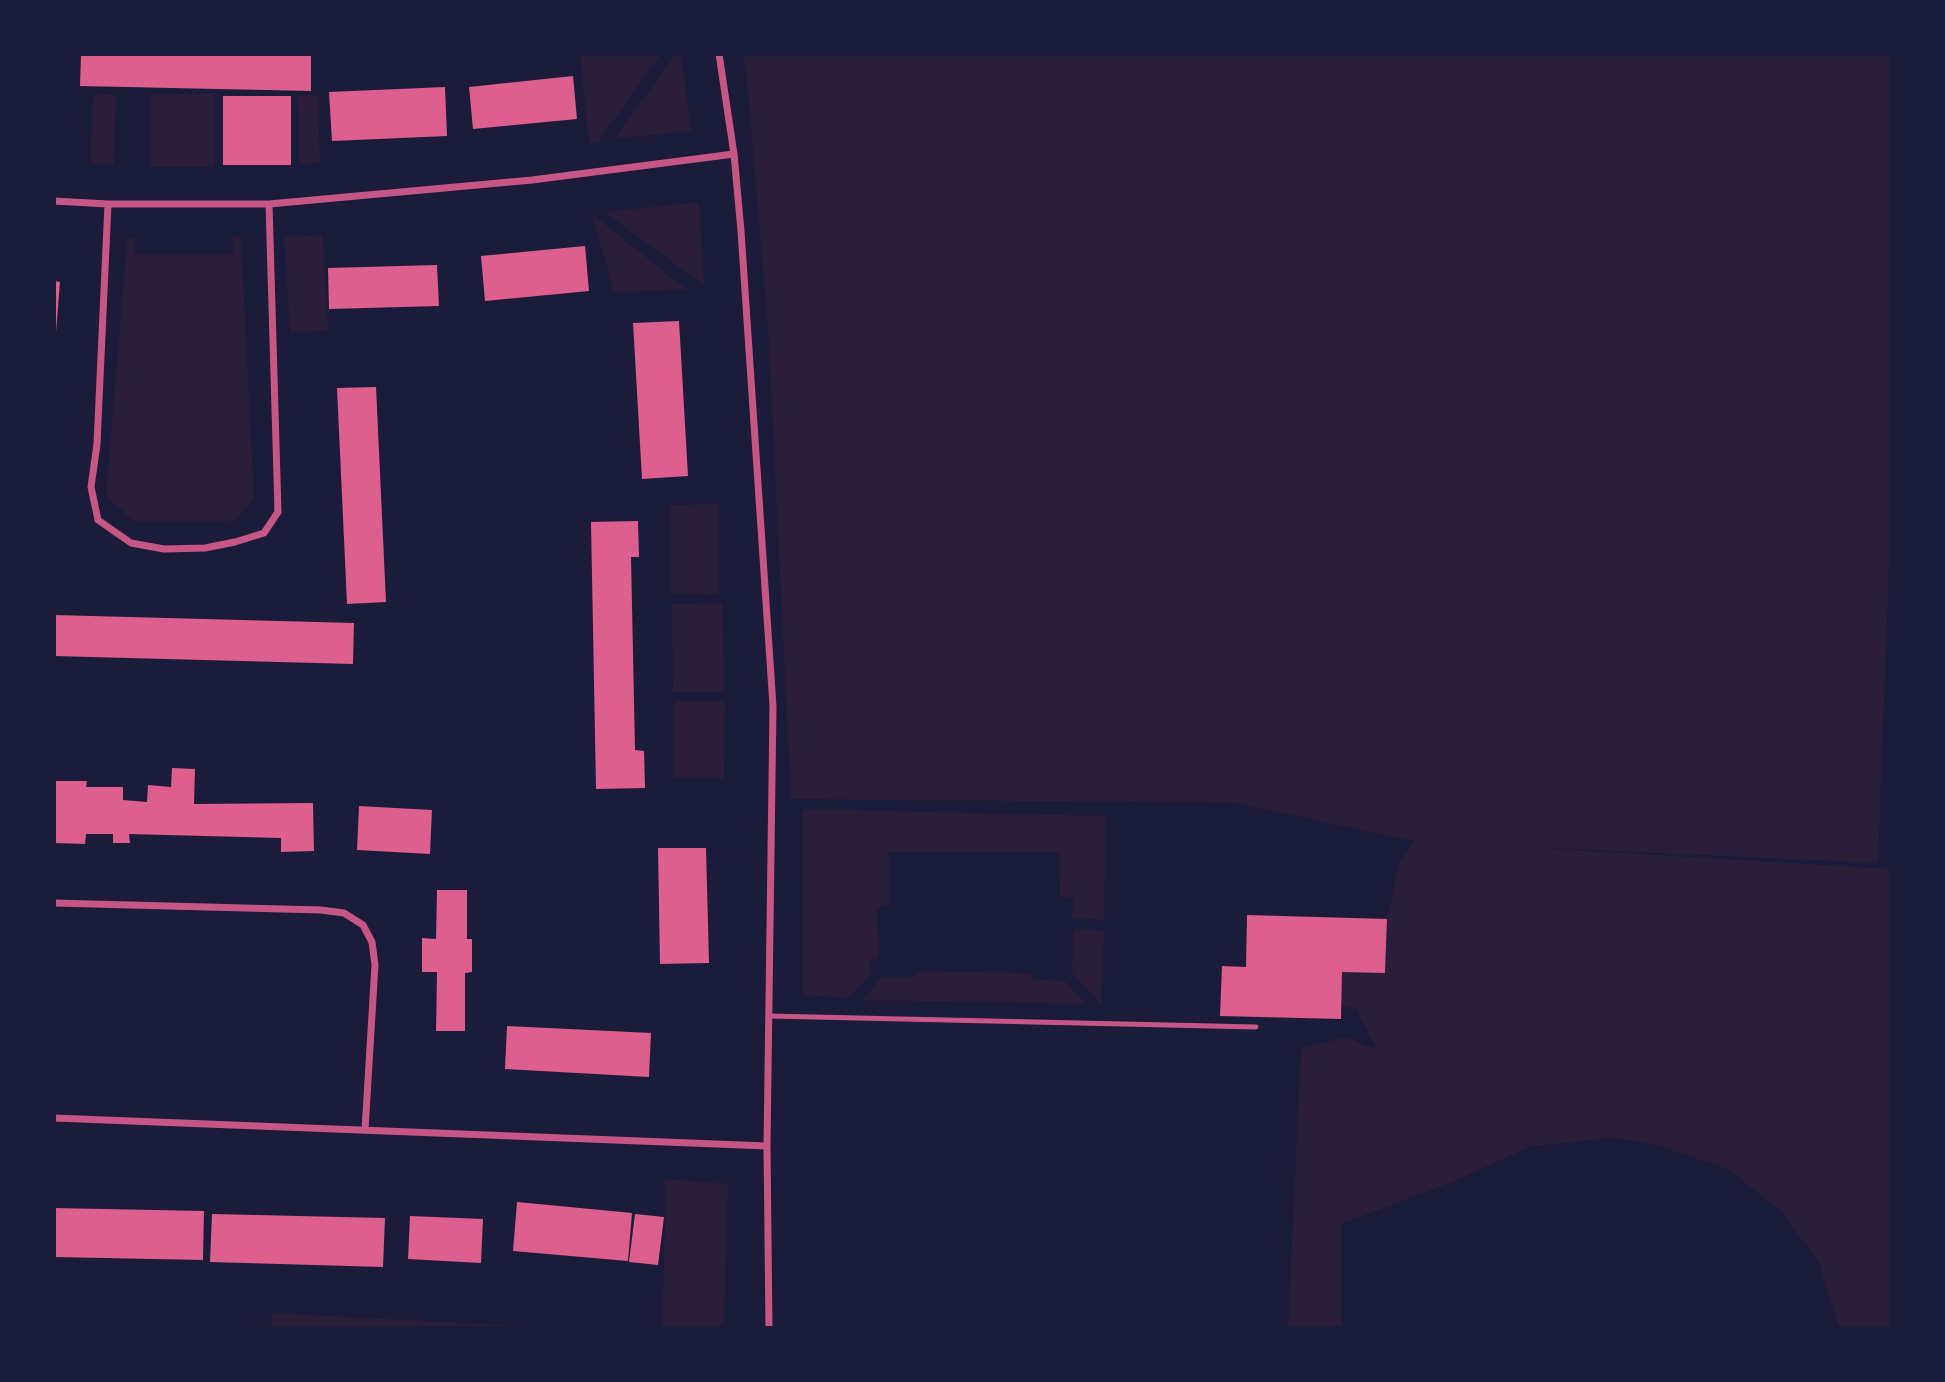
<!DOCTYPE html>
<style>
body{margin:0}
#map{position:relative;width:1945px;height:1382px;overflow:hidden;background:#1b1b3a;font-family:"Titillium Web",sans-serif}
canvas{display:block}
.frame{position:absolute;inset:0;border:56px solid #1b1b3a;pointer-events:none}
</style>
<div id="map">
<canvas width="1945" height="1382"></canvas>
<div class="frame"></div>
</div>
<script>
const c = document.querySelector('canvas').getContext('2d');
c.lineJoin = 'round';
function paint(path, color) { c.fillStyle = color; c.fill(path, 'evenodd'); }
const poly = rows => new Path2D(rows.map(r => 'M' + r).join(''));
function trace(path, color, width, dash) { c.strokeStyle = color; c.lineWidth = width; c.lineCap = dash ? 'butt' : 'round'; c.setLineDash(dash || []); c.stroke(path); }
paint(poly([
 [580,54,661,54,598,142,589,143],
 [676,54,681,54,691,131,614,139],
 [743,54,1891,54,1891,512,1878,863,1506,846,1891,869,1891,1328,1839,1328,1819,1263,1782,1212,1728,1169,1650,1143,1611,1138,1532,1146,1450,1183,1341,1224,1341,1328,1288,1328,1301,1048,1347,1037,1366,1046,1376,1047,1355,1008,1342,1005,1342,972,1385,973,1387,919,1399,864,1414,841,1235,803,791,799,768,328,746,71],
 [93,94,116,95,114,164,90,163],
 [151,94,214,94,214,167,151,167],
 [318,95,320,163,299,164,298,96],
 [699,202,704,285,604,212],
 [592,214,687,290,614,292],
 [323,235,328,331,290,332,284,237],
 [233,236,241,237,254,498,236,520,219,522,135,522,106,496,127,238,134,238,135,254,233,254],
 [719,504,719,595,671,594,670,505],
 [723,603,724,692,673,692,672,604],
 [674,701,725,701,724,778,674,778],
 [803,809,1106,816,1104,920,1072,918,1074,899,1060,896,1059,852,889,852,889,905,877,908,879,957,869,962,871,973,849,998,803,995],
 [1074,929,1104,931,1101,1005,1072,973],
 [916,971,1030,973,1032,979,1065,981,1085,1004,863,1000,880,978,916,977],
 [664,1179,728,1184,724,1328,662,1328,666,1191],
 [272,1313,561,1328,271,1328]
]), '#2a1e3b');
paint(poly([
 [81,54,311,54,311,91,80,86],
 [573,76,577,119,473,129,469,87],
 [445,87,447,136,332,141,329,92],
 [223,96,291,96,291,165,223,165],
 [585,246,589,291,485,301,481,256],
 [437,265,439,306,329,309,328,268],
 [54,281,60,282,56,332,54,332],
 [679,321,688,476,642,479,633,323],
 [376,387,386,602,347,604,337,388],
 [638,521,639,557,631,557,635,750,644,751,645,788,596,789,591,522],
 [54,615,354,623,353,664,54,656],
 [172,768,195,769,194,804,313,803,314,851,281,852,281,838,129,834,130,843,113,843,113,834,86,834,85,844,54,843,54,781,87,781,86,787,123,787,123,800,147,802,148,785,171,787],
 [359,806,432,810,430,854,357,850],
 [658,848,706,848,709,963,660,964],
 [437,890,467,890,467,939,472,939,472,972,465,973,465,1031,436,1031,437,972,422,972,422,938,436,939],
 [1247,915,1387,919,1385,973,1342,972,1341,1019,1220,1016,1222,966,1246,967],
 [507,1026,651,1033,649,1077,505,1069],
 [517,1202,632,1213,628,1261,513,1251],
 [54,1208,204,1211,203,1260,54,1257],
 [212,1214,385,1218,383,1267,210,1262],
 [635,1214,664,1217,658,1265,629,1262],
 [410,1216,483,1219,481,1263,408,1259]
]), '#dd5f8e');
trace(poly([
 [769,1016,1256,1027]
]), '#c65784', 5);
trace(poly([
 [719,54,734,154,741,231,773,706,767,1146,769,1328],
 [54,201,108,204,269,204,532,180,734,154],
 [108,204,97,444,91,487,98,520,131,543,164,549,205,548,235,542,264,533,278,512,269,204],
 [54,903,321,910,344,913,363,925,372,942,375,965,365,1130],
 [54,1118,767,1146]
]), '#c65784', 7);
</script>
